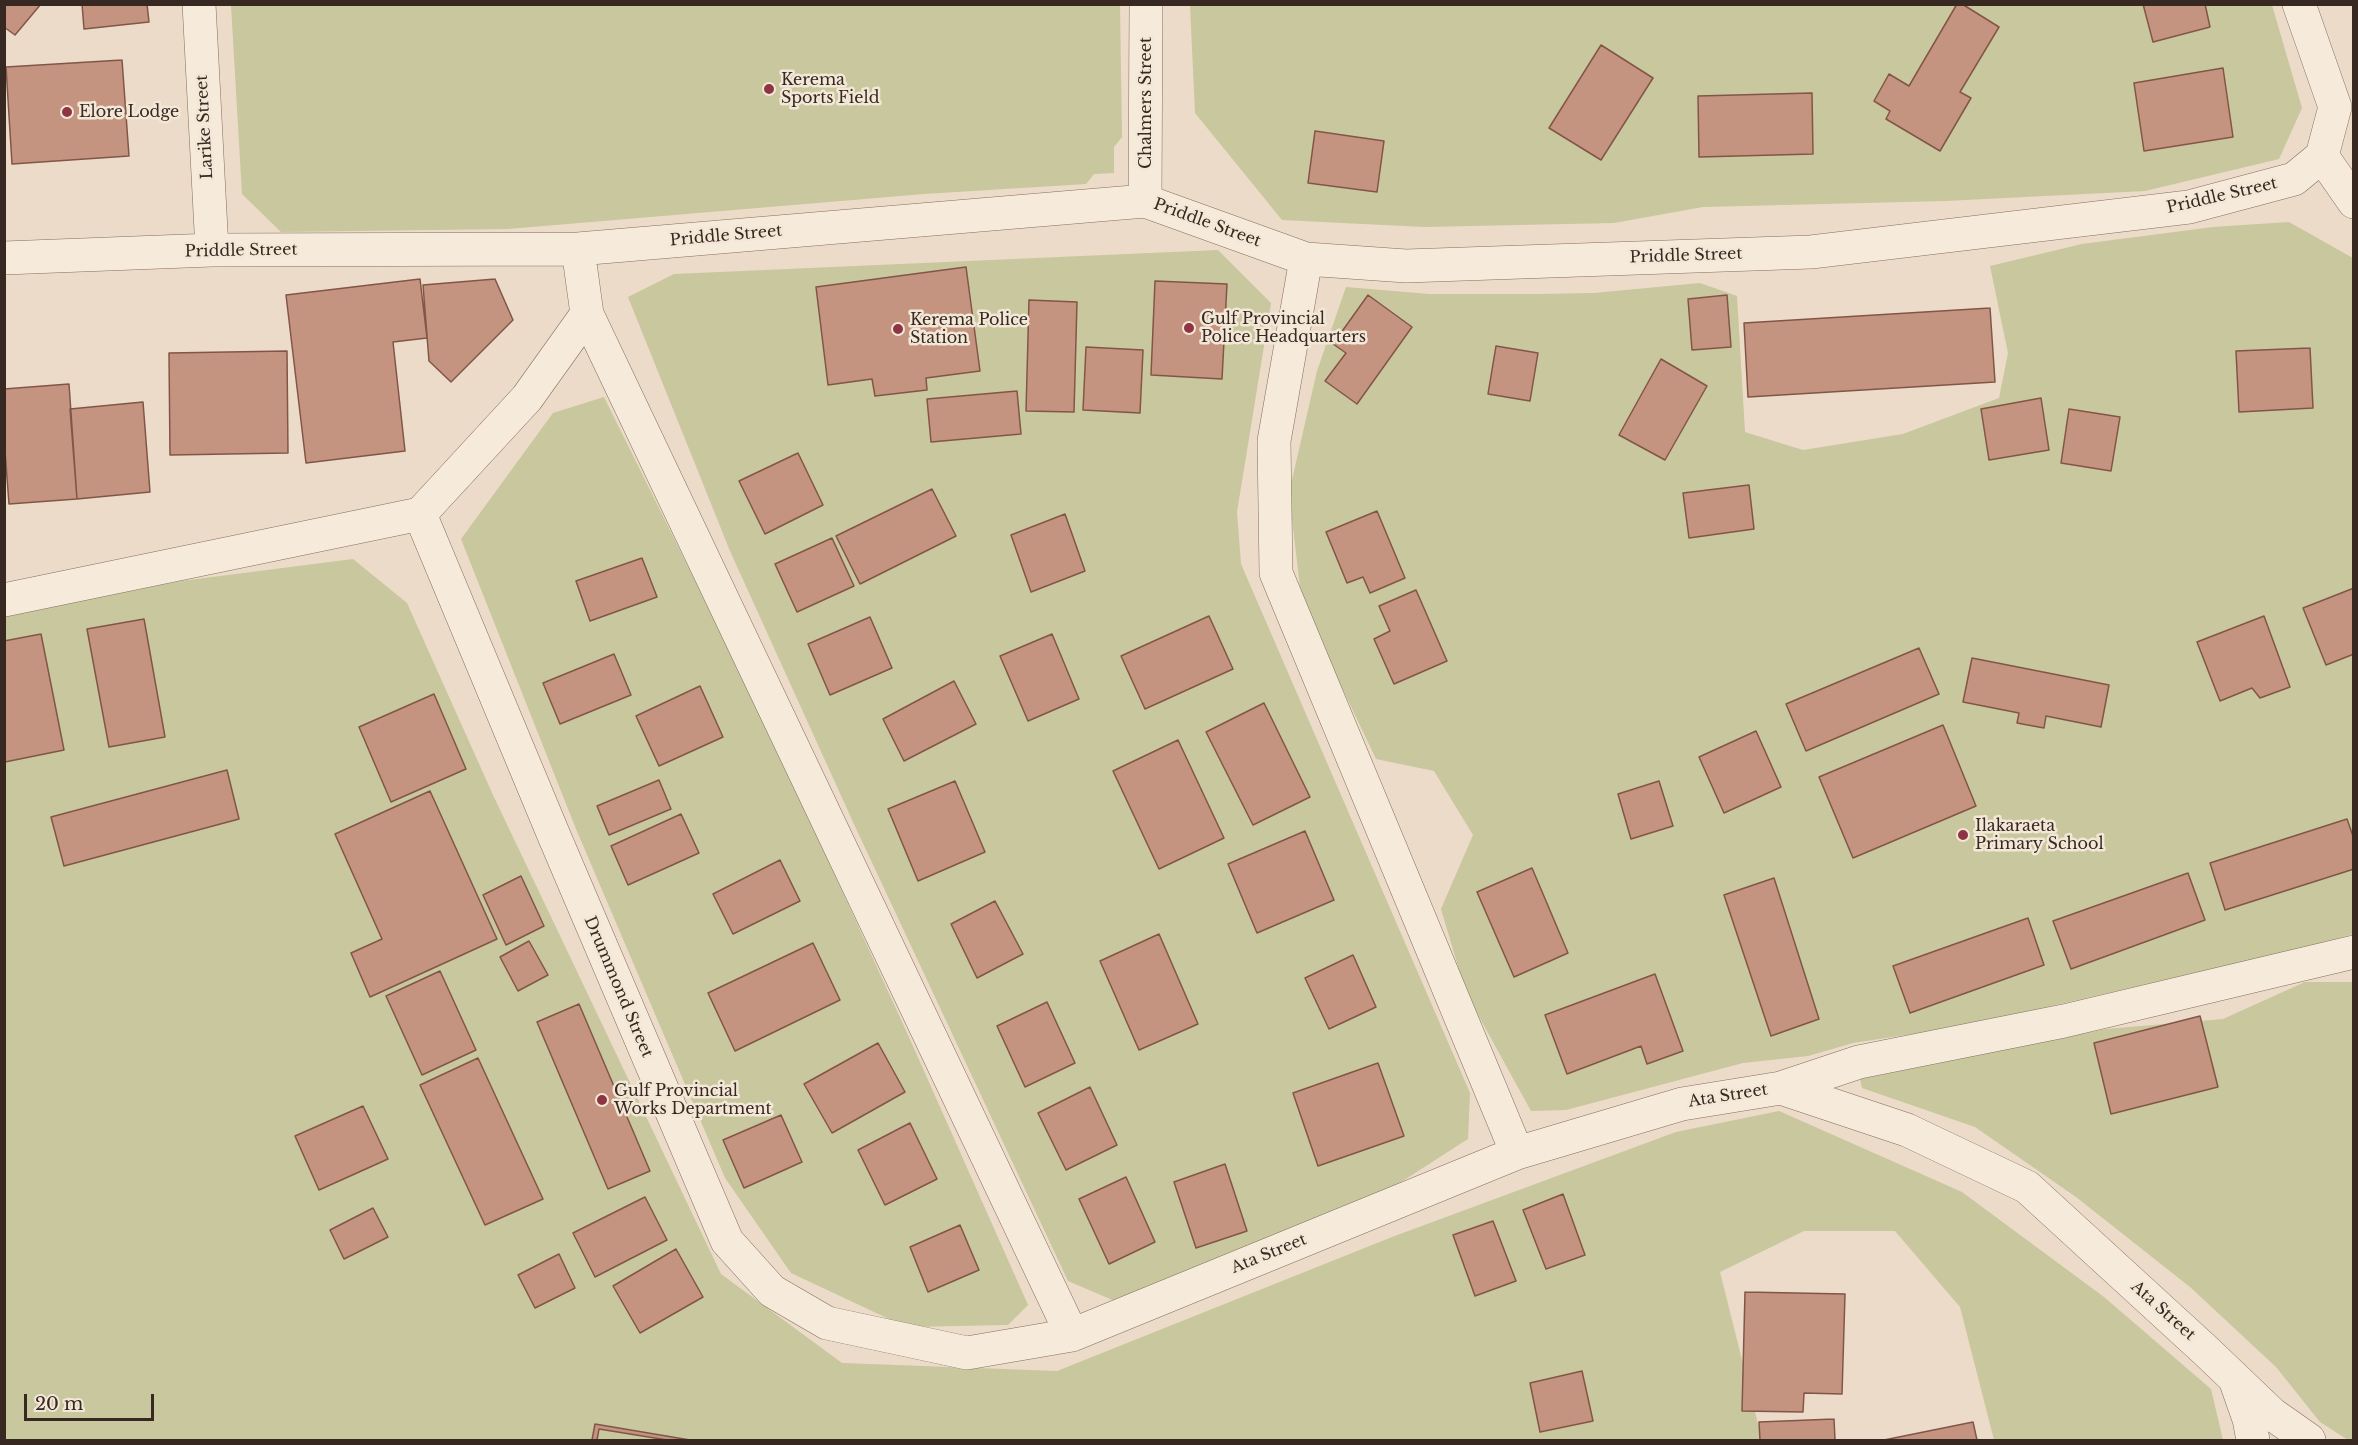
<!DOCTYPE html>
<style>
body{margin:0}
#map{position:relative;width:2358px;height:1445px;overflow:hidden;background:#ebdbc8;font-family:"Libre Baskerville",serif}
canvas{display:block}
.frame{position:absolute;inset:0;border:6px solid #372821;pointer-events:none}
.scale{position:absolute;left:24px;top:1394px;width:130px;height:27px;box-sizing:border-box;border:3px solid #372821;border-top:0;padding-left:8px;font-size:18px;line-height:21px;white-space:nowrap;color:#372821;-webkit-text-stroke:4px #f3e7d7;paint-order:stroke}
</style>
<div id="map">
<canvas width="2358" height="1445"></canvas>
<div class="frame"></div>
<div class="scale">20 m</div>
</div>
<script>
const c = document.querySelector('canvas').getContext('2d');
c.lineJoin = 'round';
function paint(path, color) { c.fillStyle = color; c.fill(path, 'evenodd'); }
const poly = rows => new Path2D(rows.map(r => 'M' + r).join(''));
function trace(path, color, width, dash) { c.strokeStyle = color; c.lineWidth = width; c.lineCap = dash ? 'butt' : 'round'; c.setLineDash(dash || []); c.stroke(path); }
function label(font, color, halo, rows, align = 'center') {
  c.font = font + ' "Libre Baskerville",serif'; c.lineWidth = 5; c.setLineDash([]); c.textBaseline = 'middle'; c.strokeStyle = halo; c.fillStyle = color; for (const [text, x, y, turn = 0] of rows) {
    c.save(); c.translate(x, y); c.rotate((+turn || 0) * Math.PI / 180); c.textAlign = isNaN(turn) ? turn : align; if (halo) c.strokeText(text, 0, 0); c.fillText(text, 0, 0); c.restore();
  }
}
paint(poly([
 [231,5,1120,5,1122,137,1114,147,1114,173,1094,174,1086,184,924,194,508,229,281,232,242,194],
 [1190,5,2272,5,2302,108,2279,159,2145,191,1945,201,1703,207,1614,223,1424,227,1282,220,1195,113],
 [2289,222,2353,258,2353,934,2315,945,1965,1026,1853,1043,1808,1056,1743,1063,1566,1110,1531,1111,1466,993,1441,909,1473,835,1434,771,1376,759,1302,604,1289,493,1317,371,1346,287,1429,294,1541,294,1594,293,1700,283,1737,296,1745,432,1803,450,1903,434,1999,398,2008,353,1990,266,2082,244,2213,227],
 [1218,250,1271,303,1237,512,1241,564,1470,1093,1468,1139,1387,1191,1117,1302,1068,1281,853,822,730,551,628,297,674,274],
 [604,397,763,718,908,1035,1028,1305,1008,1325,906,1327,791,1273,725,1178,576,829,461,539,553,413],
 [353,559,407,603,493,795,721,1274,842,1363,1057,1371,1392,1237,1676,1132,1779,1111,1962,1192,2104,1297,2211,1389,2223,1440,1994,1440,1960,1307,1895,1231,1804,1231,1720,1272,1762,1440,5,1440,5,616,181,581],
 [2305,982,2353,982,2353,1440,2348,1440,2320,1422,2276,1367,2190,1287,2076,1197,1975,1127,1862,1088,1860,1079,2106,1029,2223,1019]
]), '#c8c79d');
const building = poly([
 [4,4,41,4,15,35,4,27,4,4],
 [82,4,147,4,149,22,84,29,82,4],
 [1957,4,1962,4,1999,27,1960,92,1971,98,1940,151,1886,119,1890,111,1874,101,1889,74,1909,86,1957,4],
 [2143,4,2205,4,2210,27,2153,42,2143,4],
 [1601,45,1653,78,1601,160,1549,128,1601,45],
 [122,60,129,156,12,164,6,67,122,60],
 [2223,68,2233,137,2144,151,2134,83,2223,68],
 [1812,93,1813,154,1699,157,1698,96,1812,93],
 [1315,131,1384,141,1377,192,1308,183,1315,131],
 [966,267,980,371,926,378,927,390,875,396,872,379,828,385,816,287,966,267],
 [420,279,427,338,393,342,405,451,306,463,286,295,420,279],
 [495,279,513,320,451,382,429,361,423,285,495,279],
 [1155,281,1227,284,1222,379,1151,375,1155,281],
 [1368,295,1412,327,1357,404,1325,381,1346,353,1333,344,1368,295],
 [1727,295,1731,347,1692,350,1688,299,1727,295],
 [1029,300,1077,302,1074,412,1026,411,1029,300],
 [1990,308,1995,382,1748,397,1744,323,1990,308],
 [1496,346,1538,353,1530,401,1488,394,1496,346],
 [1086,347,1143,350,1140,413,1083,410,1086,347],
 [2310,348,2313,408,2239,412,2236,351,2310,348],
 [287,351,288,453,170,455,169,353,287,351],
 [1661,359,1707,386,1665,460,1619,435,1661,359],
 [69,384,77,499,9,504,4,438,4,389,69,384],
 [1017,391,1021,434,931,442,927,399,1017,391],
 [2041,398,2049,450,1989,460,1981,409,2041,398],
 [143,402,150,492,77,499,70,409,143,402],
 [2069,409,2120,417,2111,471,2061,463,2069,409],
 [798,453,823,505,765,534,739,481,798,453],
 [1749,485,1754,529,1689,538,1683,493,1749,485],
 [932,489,956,536,860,584,836,536,932,489],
 [1377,511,1405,578,1370,593,1363,577,1347,583,1326,532,1377,511],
 [1065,514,1085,571,1031,592,1011,535,1065,514],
 [832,538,854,586,797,612,775,564,832,538],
 [642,558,657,597,590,621,576,581,642,558],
 [2354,588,2354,654,2326,665,2303,608,2354,588],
 [1416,590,1447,661,1394,684,1374,639,1390,631,1379,606,1416,590],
 [1209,616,1233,669,1145,709,1121,656,1209,616],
 [2264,616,2290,687,2260,698,2252,688,2220,701,2197,642,2264,616],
 [870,617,892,668,830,695,808,644,870,617],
 [144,619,165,737,109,747,87,629,144,619],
 [41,634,64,750,5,762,4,641,41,634],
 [1052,634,1079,699,1028,721,1000,656,1052,634],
 [1919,648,1939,694,1806,751,1786,704,1919,648],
 [614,654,631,695,560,724,543,683,614,654],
 [1972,658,2109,685,2101,727,2046,716,2044,728,2017,723,2019,713,1963,702,1972,658],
 [954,681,976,724,904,761,883,719,954,681],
 [700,686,723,737,659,766,636,716,700,686],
 [434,694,466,769,391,802,359,727,434,694],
 [1264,703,1310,797,1253,825,1206,732,1264,703],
 [1943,725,1976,806,1853,858,1819,777,1943,725],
 [1756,731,1781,787,1724,813,1699,757,1756,731],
 [1178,740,1224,838,1159,869,1113,771,1178,740],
 [227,770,239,819,64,866,51,817,227,770],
 [659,780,671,809,609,835,597,806,659,780],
 [955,781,985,852,918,881,888,809,955,781],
 [1659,781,1673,826,1631,839,1618,794,1659,781],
 [430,791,497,939,370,997,351,953,382,939,335,834,430,791],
 [681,814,699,853,628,885,611,846,681,814],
 [2347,819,2354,839,2354,869,2225,910,2210,863,2347,819],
 [1305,831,1334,900,1257,933,1228,864,1305,831],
 [780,860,800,901,733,934,713,894,780,860],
 [1532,868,1568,953,1514,977,1477,892,1532,868],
 [2188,873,2205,920,2071,969,2053,921,2188,873],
 [521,876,544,926,506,945,483,895,521,876],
 [1774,878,1819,1019,1771,1036,1724,895,1774,878],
 [995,901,1023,954,977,978,951,924,995,901],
 [2028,918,2044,965,1910,1013,1893,966,2028,918],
 [1159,934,1198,1024,1139,1050,1100,961,1159,934],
 [529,941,548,975,518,991,500,957,529,941],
 [813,943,840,1000,735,1051,708,993,813,943],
 [1353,955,1376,1007,1329,1029,1305,978,1353,955],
 [440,971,476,1050,422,1075,386,996,440,971],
 [1655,974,1683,1051,1647,1064,1641,1046,1567,1074,1545,1015,1655,974],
 [1047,1002,1075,1063,1025,1087,997,1026,1047,1002],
 [579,1004,650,1171,608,1189,537,1022,579,1004],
 [2200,1016,2218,1087,2111,1114,2094,1043,2200,1016],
 [878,1043,905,1092,832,1133,804,1084,878,1043],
 [478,1058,543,1199,485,1225,420,1085,478,1058],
 [1378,1063,1404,1136,1318,1166,1293,1093,1378,1063],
 [1090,1087,1117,1145,1066,1170,1038,1113,1090,1087],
 [363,1106,388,1159,319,1190,295,1136,363,1106],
 [781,1115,802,1162,744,1188,723,1140,781,1115],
 [910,1123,937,1179,885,1205,858,1150,910,1123],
 [1225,1164,1247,1231,1196,1248,1174,1182,1225,1164],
 [1126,1177,1155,1242,1109,1264,1079,1199,1126,1177],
 [1563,1194,1585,1255,1546,1269,1523,1210,1563,1194],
 [645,1197,667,1240,595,1277,573,1233,645,1197],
 [373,1208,388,1237,344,1259,330,1230,373,1208],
 [1493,1221,1516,1281,1475,1296,1453,1235,1493,1221],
 [960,1225,979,1270,928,1292,910,1247,960,1225],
 [676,1249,703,1297,640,1333,613,1286,676,1249],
 [559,1254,575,1288,535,1308,518,1275,559,1254],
 [1745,1292,1845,1294,1842,1394,1804,1393,1803,1412,1742,1411,1745,1292],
 [1582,1371,1593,1421,1540,1432,1530,1383,1582,1371],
 [1834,1419,1835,1440,1760,1440,1759,1422,1834,1419],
 [1973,1422,1977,1440,1884,1440,1973,1422],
 [595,1424,690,1440,592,1440,595,1424],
 [599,1429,667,1440,597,1440,599,1429]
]);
paint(building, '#c59481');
trace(building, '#825647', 1.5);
const street = poly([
 [199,4,212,250],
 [2299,4,2335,107,2322,156],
 [2322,156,2354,202],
 [1145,201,1146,4],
 [4,258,212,250,578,249,1145,201,1306,259,1406,266,1811,252,2189,207,2294,179,2322,156],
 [1306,259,1274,441,1276,573,1517,1153],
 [587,314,1072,1335],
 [420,514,555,838,727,1241,772,1291,827,1323,967,1353,1072,1335,1517,1153,1682,1104,1781,1088,1907,1130,2027,1187,2205,1350,2272,1414,2309,1440],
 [4,600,420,514,527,398,587,314,578,249],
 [1781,1088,1859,1062,2064,1021,2354,952],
 [2236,1382,2249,1419,2253,1440]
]);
trace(street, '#856e5f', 34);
trace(street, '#f6eadb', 33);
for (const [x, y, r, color] of [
 [769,89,6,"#8f3442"],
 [67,112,6,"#8f3442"],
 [1189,328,6,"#8f3442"],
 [898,329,6,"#8f3442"],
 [1963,835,6,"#8f3442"],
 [602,1100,6,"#8f3442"]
]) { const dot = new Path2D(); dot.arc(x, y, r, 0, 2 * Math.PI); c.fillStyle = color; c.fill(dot); trace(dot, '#f3e7d7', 2); }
label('16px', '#372821', '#f3e7d7', [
 ["Kerema",781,80],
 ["Sports Field",781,98],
 ["Elore Lodge",79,112],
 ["Gulf Provincial",1201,319],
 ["Police Headquarters",1201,337],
 ["Kerema Police",910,320],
 ["Station",910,338],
 ["Ilakaraeta",1975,826],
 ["Primary School",1975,844],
 ["Gulf Provincial",614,1091],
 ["Works Department",614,1109]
], 'left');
label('16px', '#372821', '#f3e7d7', [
 ["Chalmers Street",1146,103,-90],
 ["Larike Street",205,127,-93],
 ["Priddle Street",2222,196,-13],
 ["Priddle Street",1207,223,20],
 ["Priddle Street",726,236,-5],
 ["Priddle Street",241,251,-1],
 ["Priddle Street",1686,256,-2],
 ["Drummond Street",618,987,67],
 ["Ata Street",1728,1096,-9],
 ["Ata Street",1269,1254,-22],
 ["Ata Street",2163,1311,42]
]);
</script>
